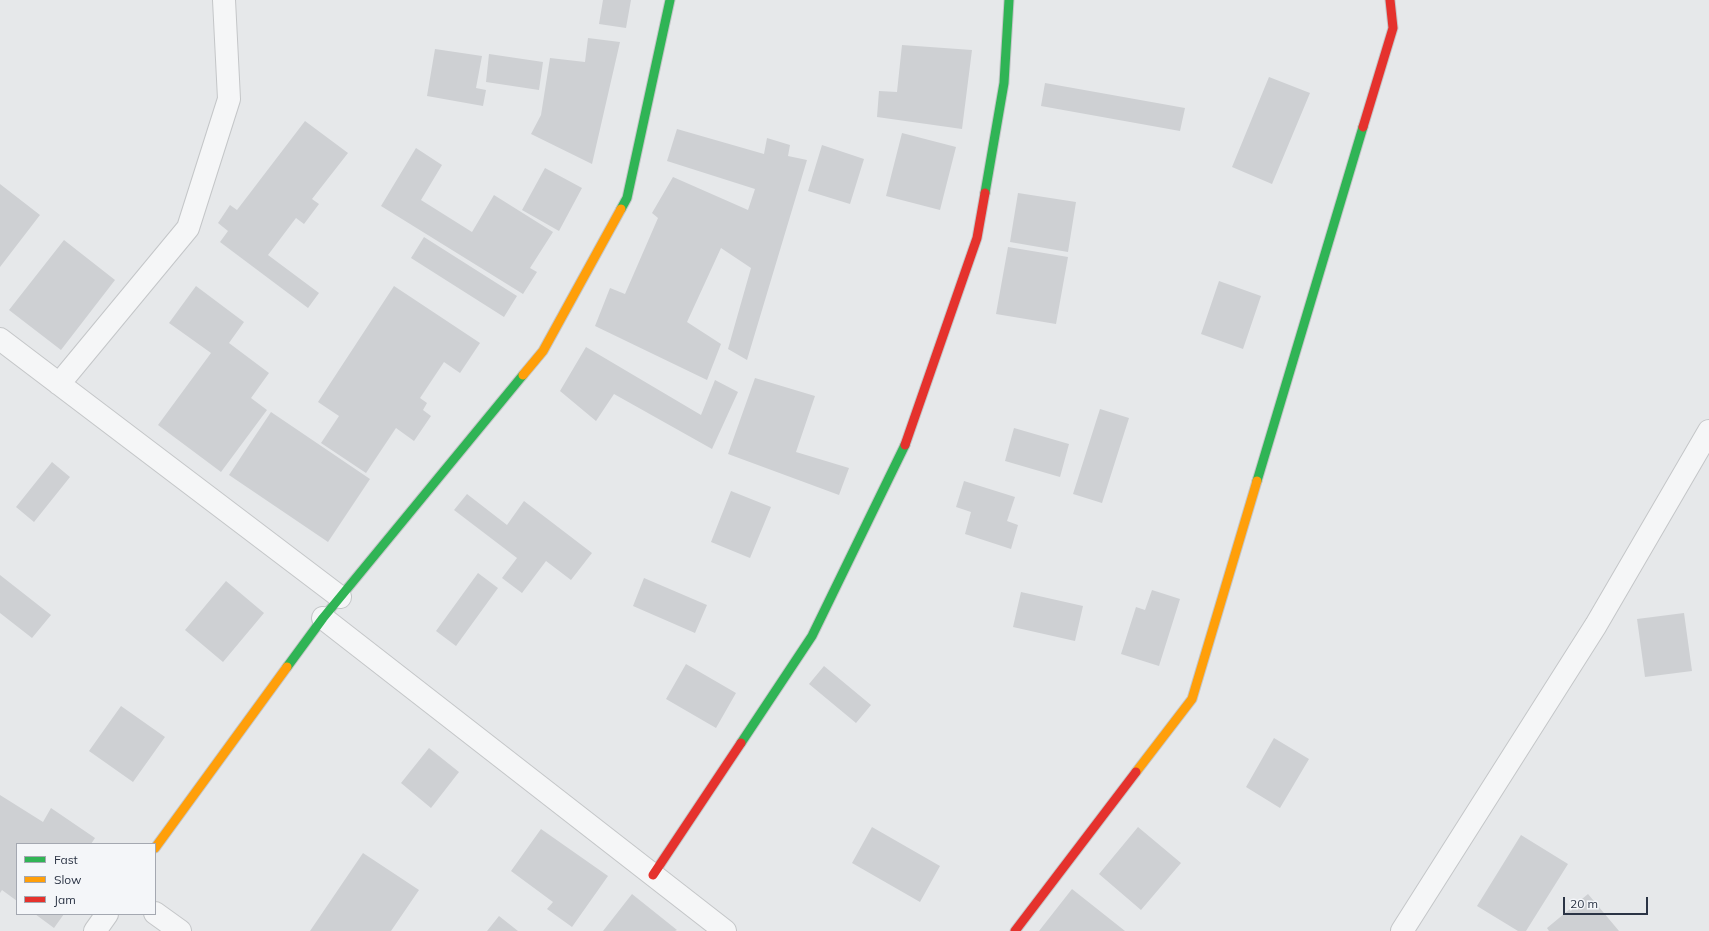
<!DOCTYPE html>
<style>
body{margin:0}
#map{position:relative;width:1709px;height:931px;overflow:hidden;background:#e6e8ea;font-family:Mulish,sans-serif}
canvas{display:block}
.legend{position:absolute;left:16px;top:843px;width:140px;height:72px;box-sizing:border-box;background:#f4f6f9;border:1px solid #a4a8b1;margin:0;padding:5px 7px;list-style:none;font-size:12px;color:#2b3445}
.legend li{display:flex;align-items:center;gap:8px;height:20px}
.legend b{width:20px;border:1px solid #a4a8b1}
.scale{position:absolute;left:1563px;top:897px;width:85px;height:18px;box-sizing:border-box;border:2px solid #2b3445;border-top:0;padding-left:5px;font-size:12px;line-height:14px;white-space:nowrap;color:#2b3445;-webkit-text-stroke:3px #f4f6f9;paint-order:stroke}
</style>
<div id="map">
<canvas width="1709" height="931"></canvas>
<ul class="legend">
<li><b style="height:5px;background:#30b455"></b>Fast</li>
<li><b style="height:5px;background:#ff9f0a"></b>Slow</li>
<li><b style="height:5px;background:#e5322d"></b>Jam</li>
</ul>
<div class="scale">20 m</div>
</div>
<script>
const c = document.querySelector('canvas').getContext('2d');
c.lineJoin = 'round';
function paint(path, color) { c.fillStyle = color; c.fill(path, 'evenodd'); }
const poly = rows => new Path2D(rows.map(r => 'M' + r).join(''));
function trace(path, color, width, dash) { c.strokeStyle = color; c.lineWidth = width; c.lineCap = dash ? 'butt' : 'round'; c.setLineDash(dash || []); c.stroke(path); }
paint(poly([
 [603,0,631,0,626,28,599,24],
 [588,38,620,42,592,164,531,134,541,115,550,58,585,62],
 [902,45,972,50,962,129,877,117,879,91,897,92],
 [435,49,482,56,476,88,486,90,483,106,427,96],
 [489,54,543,62,539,90,486,82],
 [1269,77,1310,93,1272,184,1232,167],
 [1045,83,1185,108,1180,131,1041,106],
 [305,121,348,153,312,199,319,204,304,224,296,218,268,255,319,293,308,308,220,242,228,231,218,223,230,205,237,210],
 [677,129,764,154,767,138,790,145,788,156,807,160,747,360,728,349,751,268,721,248,687,322,721,344,707,380,595,326,610,288,625,294,658,218,652,213,673,177,748,210,755,189,667,161],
 [902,133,956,147,940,210,886,196],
 [822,145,864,159,850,204,808,191],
 [416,148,442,165,421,200,472,232,494,195,553,232,530,268,537,272,523,294,381,206],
 [545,168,582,188,559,231,522,210],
 [0,184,40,215,0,267],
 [1018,193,1076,202,1068,252,1010,242],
 [424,237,517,296,504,317,411,258],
 [64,240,115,280,61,350,9,310],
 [1008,247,1068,257,1056,324,996,314],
 [1219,281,1261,296,1243,349,1201,334],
 [196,286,244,322,229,343,269,373,251,398,267,410,221,472,158,425,211,353,169,323],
 [394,286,480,343,460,373,444,362,420,398,427,403,423,410,431,416,414,441,396,428,366,473,321,443,339,416,318,402],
 [586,347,701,415,715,380,738,392,712,449,614,394,596,421,560,391],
 [755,378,815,396,796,452,849,468,839,495,728,454],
 [1100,409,1129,418,1102,503,1073,494],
 [271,412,370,479,328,542,229,475],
 [1014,428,1069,444,1060,477,1005,461],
 [52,462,70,477,34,522,16,507],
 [964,481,1015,497,1007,521,1018,525,1011,549,965,534,971,512,956,507],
 [731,491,771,507,750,558,711,542],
 [467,494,507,525,524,501,592,553,571,580,546,561,522,593,502,578,517,558,454,510],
 [478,573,498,588,456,646,436,631],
 [0,575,51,615,32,638,0,613],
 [644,578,707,605,695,633,633,606],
 [226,581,264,613,223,662,185,630],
 [1152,590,1180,599,1159,666,1121,654,1136,607,1145,610],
 [1021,592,1083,606,1075,641,1013,627],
 [1684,613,1692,671,1645,677,1637,619],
 [686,664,736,693,716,728,666,699],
 [824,666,871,705,856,723,809,684],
 [121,706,165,737,133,782,89,751],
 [1274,738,1309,759,1280,808,1246,787],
 [429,748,459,772,431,808,401,783],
 [0,795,43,822,51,808,95,838,91,844,17,844,17,901,2,890,0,893],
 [872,827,940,866,920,902,852,863],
 [1138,827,1181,863,1141,910,1099,874],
 [541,829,608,876,572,927,547,909,553,902,511,871],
 [1521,835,1568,864,1526,931,1518,931,1477,906],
 [363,853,419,890,391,931,310,931],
 [1072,889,1125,931,1039,931],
 [632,894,677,930,675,931,603,931],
 [1588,894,1619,931,1549,931,1547,928],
 [35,914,64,914,54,928],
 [499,916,518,931,487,931]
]), '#ced0d3');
const street = poly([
 [0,339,340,597],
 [59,384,188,228,229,99,224,0],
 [323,618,725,931],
 [155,913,180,931],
 [95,931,107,914],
 [1402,931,1596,625,1709,431]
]);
const fast = poly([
 [985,193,1004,83,1009,0],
 [621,209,627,198,670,0],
 [1257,481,1363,127],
 [287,667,323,618,523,375],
 [741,743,812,636,905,445]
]);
const slow = poly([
 [523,375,543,351,621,209],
 [1136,772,1192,699,1257,481],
 [155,848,287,667]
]);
const jam = poly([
 [1363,127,1393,28,1390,0],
 [905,445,977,238,985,193],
 [653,875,741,743],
 [1015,931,1136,772]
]);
trace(street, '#c4c6c8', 24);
trace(fast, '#c4c6c8', 11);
trace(slow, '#c4c6c8', 11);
trace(jam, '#c4c6c8', 11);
trace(street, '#f5f6f7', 22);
trace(fast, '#30b455', 9);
trace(slow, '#ff9f0a', 9);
trace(jam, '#e5322d', 9);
</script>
